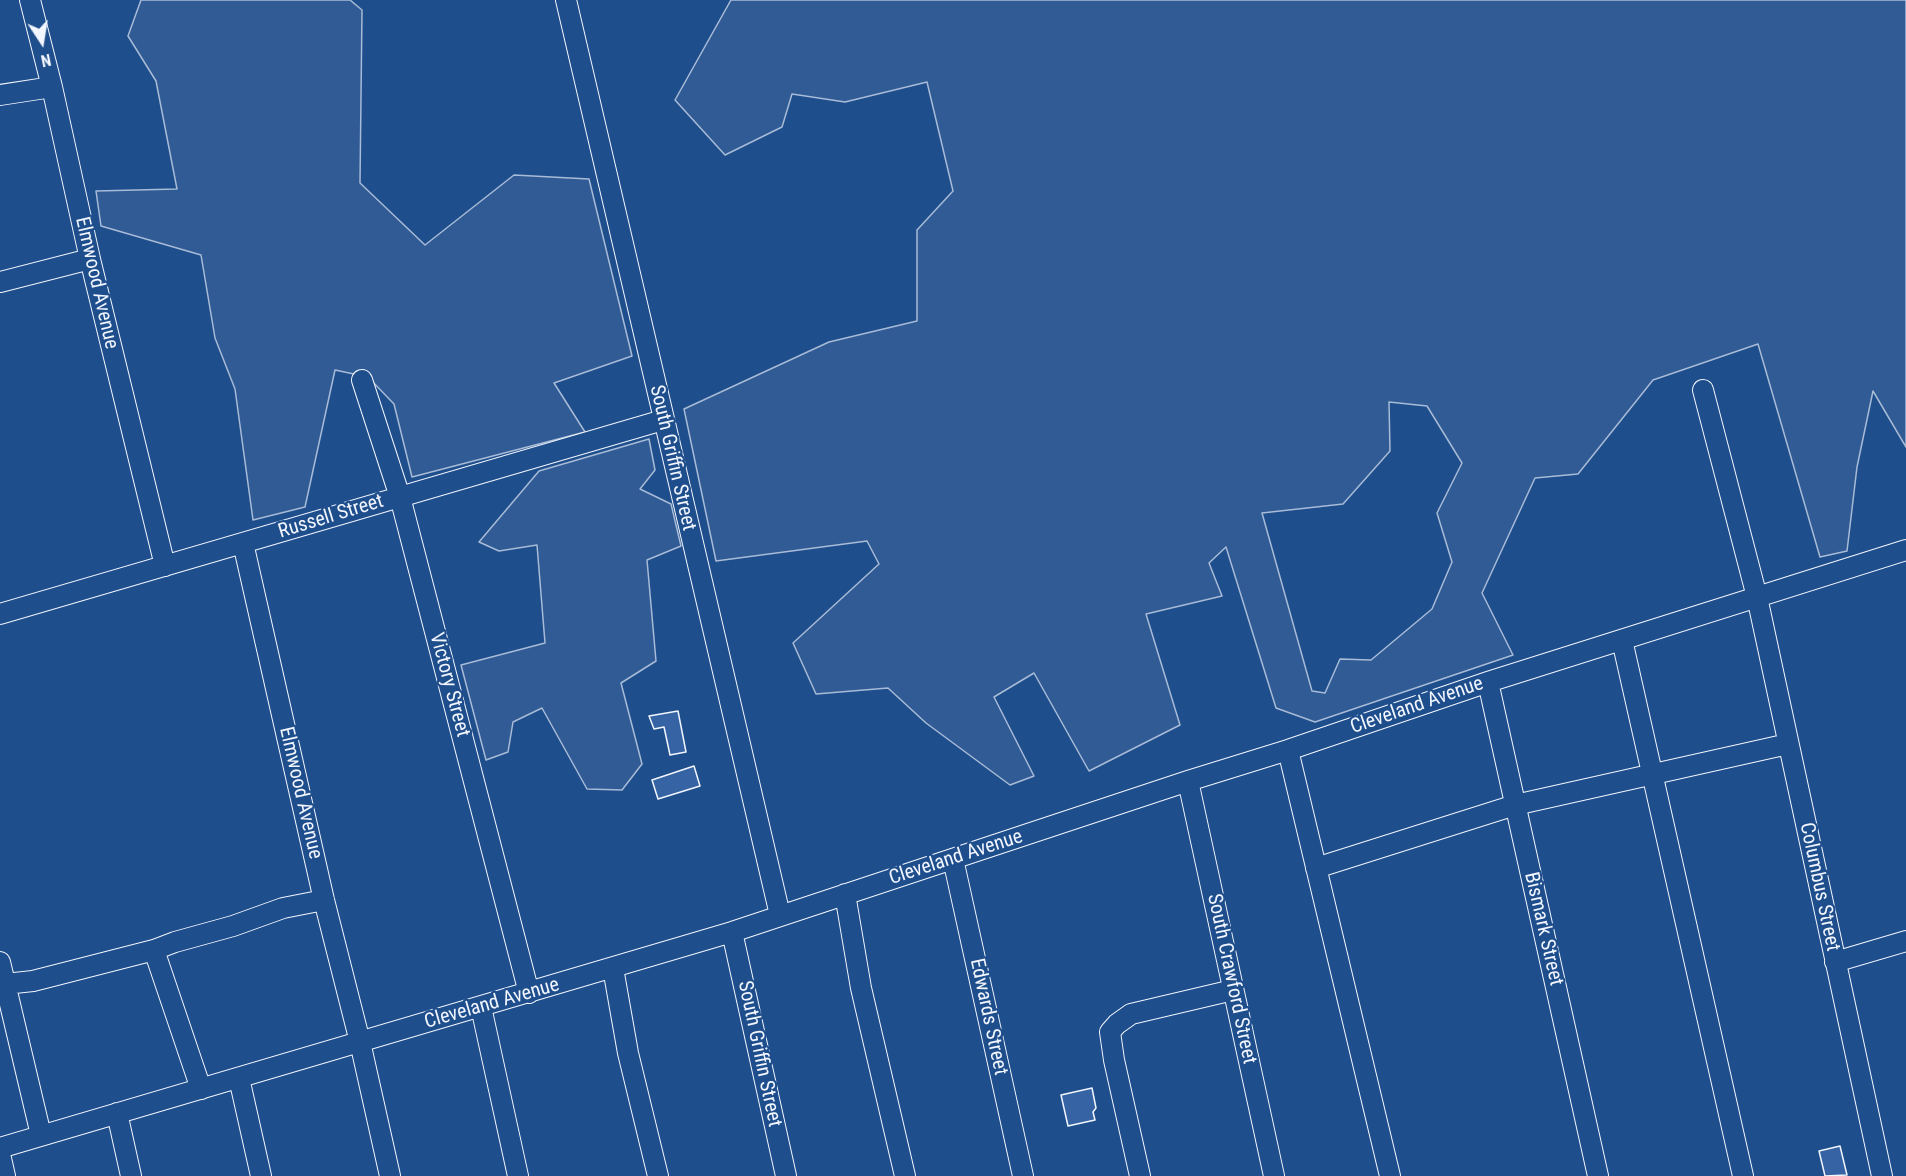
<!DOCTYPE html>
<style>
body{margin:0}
#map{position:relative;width:1906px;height:1176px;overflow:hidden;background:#1f4e8c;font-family:"Roboto Condensed",sans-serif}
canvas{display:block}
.north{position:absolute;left:12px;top:12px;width:60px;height:60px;-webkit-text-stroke:4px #1f4e8c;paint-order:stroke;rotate:168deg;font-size:16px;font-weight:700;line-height:24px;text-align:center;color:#f2f6ff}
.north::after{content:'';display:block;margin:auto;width:21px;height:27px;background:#f2f6ff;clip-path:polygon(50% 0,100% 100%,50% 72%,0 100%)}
</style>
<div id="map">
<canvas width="1906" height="1176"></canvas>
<div class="north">N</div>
</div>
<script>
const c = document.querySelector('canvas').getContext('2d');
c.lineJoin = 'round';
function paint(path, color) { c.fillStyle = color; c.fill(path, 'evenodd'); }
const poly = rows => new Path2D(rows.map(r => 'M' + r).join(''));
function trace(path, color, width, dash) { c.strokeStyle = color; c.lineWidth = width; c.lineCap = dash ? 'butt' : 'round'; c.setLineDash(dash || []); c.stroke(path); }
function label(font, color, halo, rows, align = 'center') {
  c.font = font + ' "Roboto Condensed",sans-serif'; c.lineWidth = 4.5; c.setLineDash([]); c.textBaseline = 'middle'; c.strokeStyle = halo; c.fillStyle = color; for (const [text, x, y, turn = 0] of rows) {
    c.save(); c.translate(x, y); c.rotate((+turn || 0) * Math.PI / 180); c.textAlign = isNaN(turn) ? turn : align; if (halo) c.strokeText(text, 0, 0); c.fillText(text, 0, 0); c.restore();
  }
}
const built = poly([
 [141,0,350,0,362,10,360,183,425,245,514,175,589,179,632,356,554,383,585,432,412,477,394,404,368,377,335,370,305,507,253,520,235,389,215,338,201,255,101,226,96,191,177,189,156,81,128,36,141,0],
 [731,0,1906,0,1906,447,1873,391,1857,467,1847,551,1820,557,1758,344,1653,380,1578,474,1535,478,1482,593,1513,655,1315,722,1276,708,1226,547,1209,563,1222,596,1146,614,1180,725,1089,771,1034,673,994,697,1034,776,1010,785,926,723,888,688,816,694,793,643,879,564,867,541,716,561,684,409,829,342,917,321,917,230,953,191,927,82,845,102,792,94,782,127,725,155,675,100,731,0],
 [1389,402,1427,406,1462,463,1437,513,1452,562,1432,609,1371,660,1340,659,1325,693,1312,691,1262,513,1343,504,1390,451,1389,402],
 [649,439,655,470,640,489,671,504,681,546,647,560,656,661,621,683,642,764,622,790,587,789,542,708,513,722,508,752,486,760,461,665,545,643,537,545,499,551,479,542,539,471,649,439]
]);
paint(built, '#305b95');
trace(built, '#a8bbd7', 1.5);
const building = poly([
 [678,711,686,752,670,755,664,727,654,729,649,716,678,711],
 [694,766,700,786,658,799,652,780,694,766],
 [1092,1088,1096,1108,1093,1112,1095,1120,1068,1126,1061,1095,1092,1088],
 [1840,1146,1847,1175,1825,1176,1819,1151,1840,1146]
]);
paint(building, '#3563a3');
trace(building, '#f2f6ff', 1.5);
const minor = poly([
 [30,0,52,87,90,259,165,566],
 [566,0,780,915],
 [0,95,52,87],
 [0,282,90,259],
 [362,380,400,497,529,993],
 [1703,390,1757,597,1882,1176],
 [243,543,324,900,360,1042,390,1176],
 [0,614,663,420],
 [1622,640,1743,1176],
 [1488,682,1598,1176],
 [1288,750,1390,1176],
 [1188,781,1274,1176],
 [953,859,1023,1176],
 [1316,868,1515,805,1788,744],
 [845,894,861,988,905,1176],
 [732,932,786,1176],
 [154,950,201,1089],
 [0,962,41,1135],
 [1835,962,1906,941],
 [613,968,628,1053,658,1176],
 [5,984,33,981,154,950,175,942,233,926,283,908,324,900],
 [481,1007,518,1176],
 [239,1078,261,1176],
 [117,1113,131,1176],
 [0,1148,732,932,1188,781,1288,750,1488,682,1906,550],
 [0,1154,5,1176],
 [1140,1176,1114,1060,1110,1032,1117,1024,1131,1014,1233,990]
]);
trace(minor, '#f2f6ff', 22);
trace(minor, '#1f4e8c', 20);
label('20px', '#f2f6ff', '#1f4e8c', [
 ["Elmwood Avenue",96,283,77],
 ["South Griffin Street",672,458,77],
 ["Russell Street",331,517,-17],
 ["Victory Street",449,685,75],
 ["Cleveland Avenue",1417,706,-19],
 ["Elmwood Avenue",300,793,77],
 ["Cleveland Avenue",956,858,-18],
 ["Columbus Street",1819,887,78],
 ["Bismark Street",1543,929,77],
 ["South Crawford Street",1231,979,78],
 ["Cleveland Avenue",492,1004,-16],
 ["Edwards Street",988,1017,78],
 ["South Griffin Street",759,1054,78]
]);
</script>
